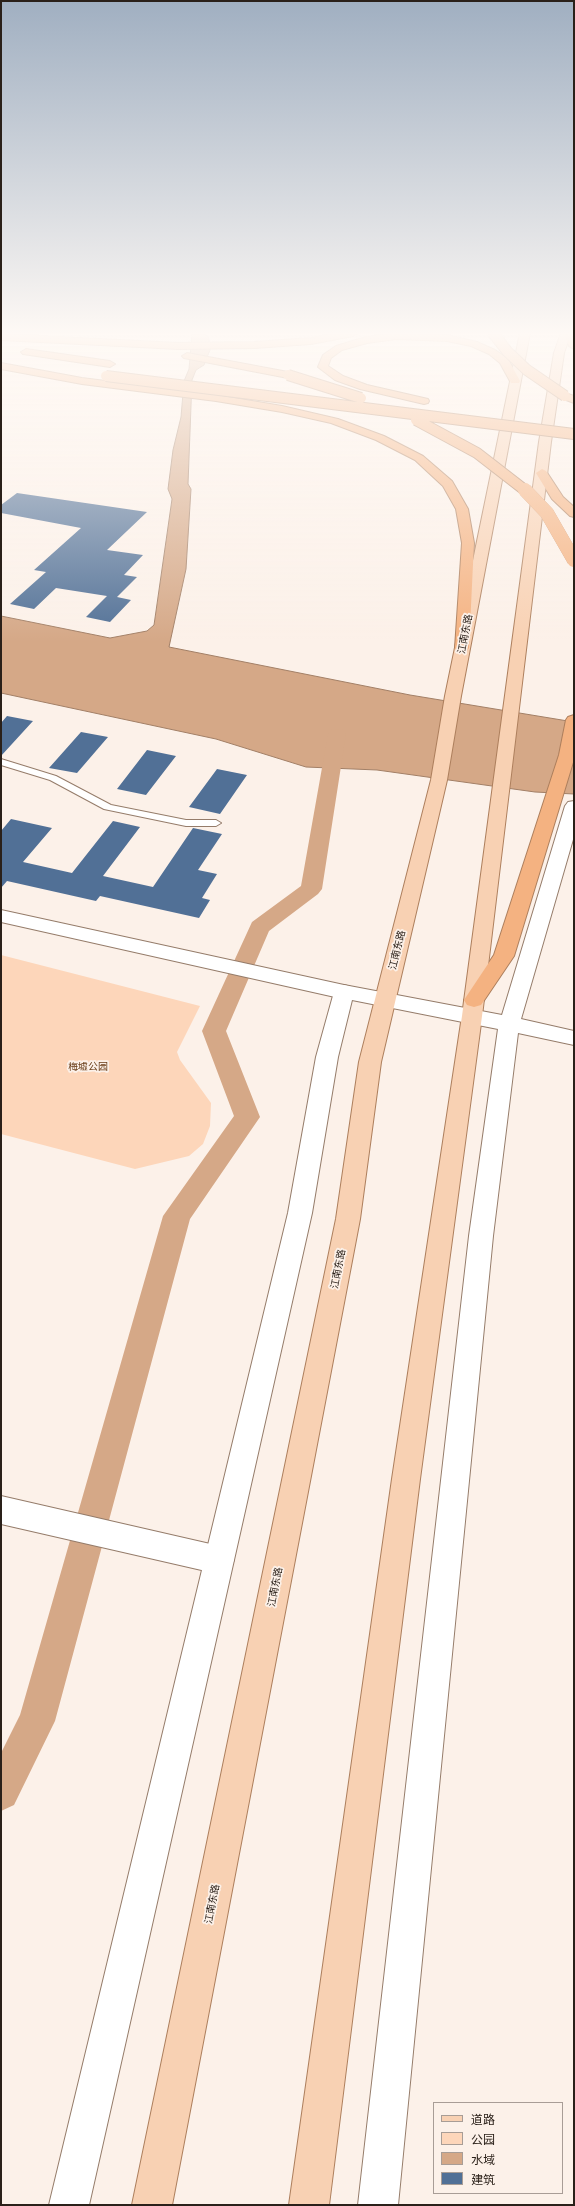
<!DOCTYPE html>
<meta charset="utf-8">
<style>
body{margin:0}
#map{position:relative;width:575px;height:2206px;overflow:hidden;background:#fcf1e9;font-family:Commissioner,"Noto Sans SC",sans-serif}
canvas{display:block}
.frame{position:absolute;inset:0;border:2px solid #2a2019;pointer-events:none}
.legend{position:absolute;left:433px;top:2102px;width:130px;height:92px;box-sizing:border-box;background:#fcf1e9;border:1px solid #a89d96;margin:0;padding:5px 7px;list-style:none;font-size:12px;color:#2a2019}
.legend li{display:flex;align-items:center;gap:8px;height:20px}
.legend b{width:20px;border:1px solid #a89d96}
</style>
<div id="map">
<canvas width="575" height="2206"></canvas>
<div class="frame"></div>
<ul class="legend">
<li><b style="height:5px;background:#f8d1b3"></b>道路</li>
<li><b style="height:11px;background:#fdd6ba"></b>公园</li>
<li><b style="height:11px;background:#d5a887"></b>水域</li>
<li><b style="height:11px;background:#517096"></b>建筑</li>
</ul>
</div>
<script>
const c = document.querySelector('canvas').getContext('2d');
c.lineJoin = 'round';
function paint(path, color) { c.fillStyle = color; c.fill(path, 'evenodd'); }
const poly = rows => new Path2D(rows.map(r => 'M' + r).join(''));
function trace(path, color, width, dash) { c.strokeStyle = color; c.lineWidth = width; c.lineCap = dash ? 'butt' : 'round'; c.setLineDash(dash || []); c.stroke(path); }
function label(font, color, halo, rows, align = 'center') {
  c.font = font + ' Commissioner,"Noto Sans SC",sans-serif'; c.lineWidth = 3.5; c.setLineDash([]); c.textBaseline = 'middle'; c.strokeStyle = halo; c.fillStyle = color; for (const [text, x, y, turn = 0] of rows) {
    c.save(); c.translate(x, y); c.rotate((+turn || 0) * Math.PI / 180); c.textAlign = isNaN(turn) ? turn : align; if (halo) c.strokeText(text, 0, 0); c.fillText(text, 0, 0); c.restore();
  }
}
paint(poly([
 [1,955,200,1006,177,1052,180,1060,211,1103,210,1126,203,1144,189,1156,135,1169,1,1134]
]), '#fdd6ba');
const water = poly([
 [203,333,209,338,210,350,204,365,196,370,192,380,188,484,191,489,186,569,169,647,410,695,574,722,574,794,535,792,377,770,306,767,216,739,1,693,1,616,110,638,147,631,154,625,172,499,168,489,173,450,181,417,184,381,189,369,192,334,203,333]
]);
paint(water, '#d5a887');
trace(water, '#a27f66', 1);
paint(poly([
 [337,729,343,730,346,734,322,889,318,894,269,931,226,1031,260,1117,190,1219,55,1721,14,1805,1,1811,1,1753,20,1715,163,1216,234,1116,202,1031,252,922,301,886,328,734,331,730,337,729]
]), '#d5a887');
paint(poly([
 [17,493,147,512,107,550,143,555,124,575,137,577,117,597,131,600,110,622,86,617,107,596,56,588,34,609,10,604,46,572,34,570,81,528,1,513,1,505],
 [7,716,33,721,1,756,1,723],
 [81,732,108,737,77,773,49,768],
 [147,750,176,756,146,795,117,789],
 [217,769,247,775,220,814,189,807],
 [11,819,52,828,23,862,72,873,113,821,140,827,103,876,153,887,193,828,222,834,198,870,217,874,202,898,210,900,199,918,100,896,96,901,7,881,1,888,1,831]
]), '#517096');
const lane = poly([
 [1,759,56,776,111,805,186,820,216,820,221,823,216,826,186,826,104,809,50,780,1,765,1,759]
]);
const street = poly([
 [1,910,344,985,351,987,354,992,351,997,344,999,1,922,1,910],
 [1,1496,219,1546,229,1550,234,1560,229,1570,219,1574,1,1524,1,1496]
]);
const secondary = poly([
 [574,801,574,836,521,1019,574,1031,574,1045,518,1033,493,1236,398,2205,358,2205,469,1236,498,1029,352,1000,338,1057,312,1213,89,2205,49,2205,288,1213,316,1057,334,992,337,987,344,985,502,1015,565,806,568,802,574,801]
]);
const primary = poly([
 [520,333,530,333,461,696,447,780,381,1062,360,1219,172,2205,132,2205,336,1219,359,1062,431,780,445,696,520,333],
 [561,333,571,333,564,353,551,442,482,1016,420,1479,329,2205,289,2205,392,1479,462,1016,539,442,554,353,561,333]
]);
const highway = poly([
 [337,333,358,333,353,336,311,344,255,348,178,349,1,340,1,334,178,343,255,342,311,338,337,333],
 [397,333,447,335,477,342,495,350,508,359,520,381,519,383,511,383,500,363,489,354,471,346,447,341,397,339,367,343,342,350,331,358,328,366,343,376,367,385,428,399,429,401,428,403,424,404,360,389,335,380,318,367,323,355,336,346,366,337,397,333],
 [564,333,574,333,574,349,569,346,564,333],
 [26,349,110,361,115,364,110,367,23,354,21,352,26,349],
 [187,353,288,372,293,375,288,378,184,358,182,356,187,353],
 [1,363,82,378,216,395,282,406,338,419,384,436,423,456,452,481,468,509,474,543,469,648,467,651,462,652,457,651,455,648,462,543,456,509,443,486,415,460,376,440,331,423,282,412,216,401,82,384,1,369,1,363],
 [565,393,574,396,574,403,561,398,561,394,565,393],
 [542,469,546,471,563,497,574,507,574,517,570,516,552,499,536,473,542,469],
 [574,715,574,759,514,956,481,1005,474,1007,467,1005,464,1000,494,955,559,755,566,720,568,717,574,715]
]);
trace(lane, '#957c6a', 2);
trace(street, '#957c6a', 2);
trace(secondary, '#957c6a', 2);
trace(primary, '#ad7f5d', 2);
trace(highway, '#ad7f5d', 2);
paint(lane, '#fff');
paint(street, '#fff');
paint(secondary, '#fff');
paint(primary, '#f8d1b3');
paint(highway, '#f4b281');
const highwayBridgeFar1 = poly([
 [493,333,507,351,527,370,565,396],
 [288,375,361,398],
 [106,376,574,434],
 [416,420,477,453,526,491]
]);
const highwayBridge = poly([
 [525,490,547,513,574,560]
]);
trace(highwayBridgeFar1, '#ad7f5d', 12, []);
trace(highwayBridge, '#ad7f5d', 14, []);
trace(highwayBridgeFar1, '#f4b281', 10);
trace(highwayBridge, '#f4b281', 14);
const sky = c.createLinearGradient(0, 0, 0, 642);
sky.addColorStop(0, '#a0afc1');
sky.addColorStop(0.52, '#fef9f5');
sky.addColorStop(1, '#fef9f500');
c.fillStyle = sky;
c.fillRect(0, 0, 575, 642);
label('10px', '#2a2019', '#fcf1e9', [
 ["江南东路",465,634,-79],
 ["江南东路",397,950,-76],
 ["江南东路",338,1269,-79],
 ["江南东路",275,1587,-79],
 ["江南东路",212,1904,-79]
]);
label('10px', '#693c17', '#fcf1e9', [
 ["梅墟公园",88,1067]
]);
</script>
